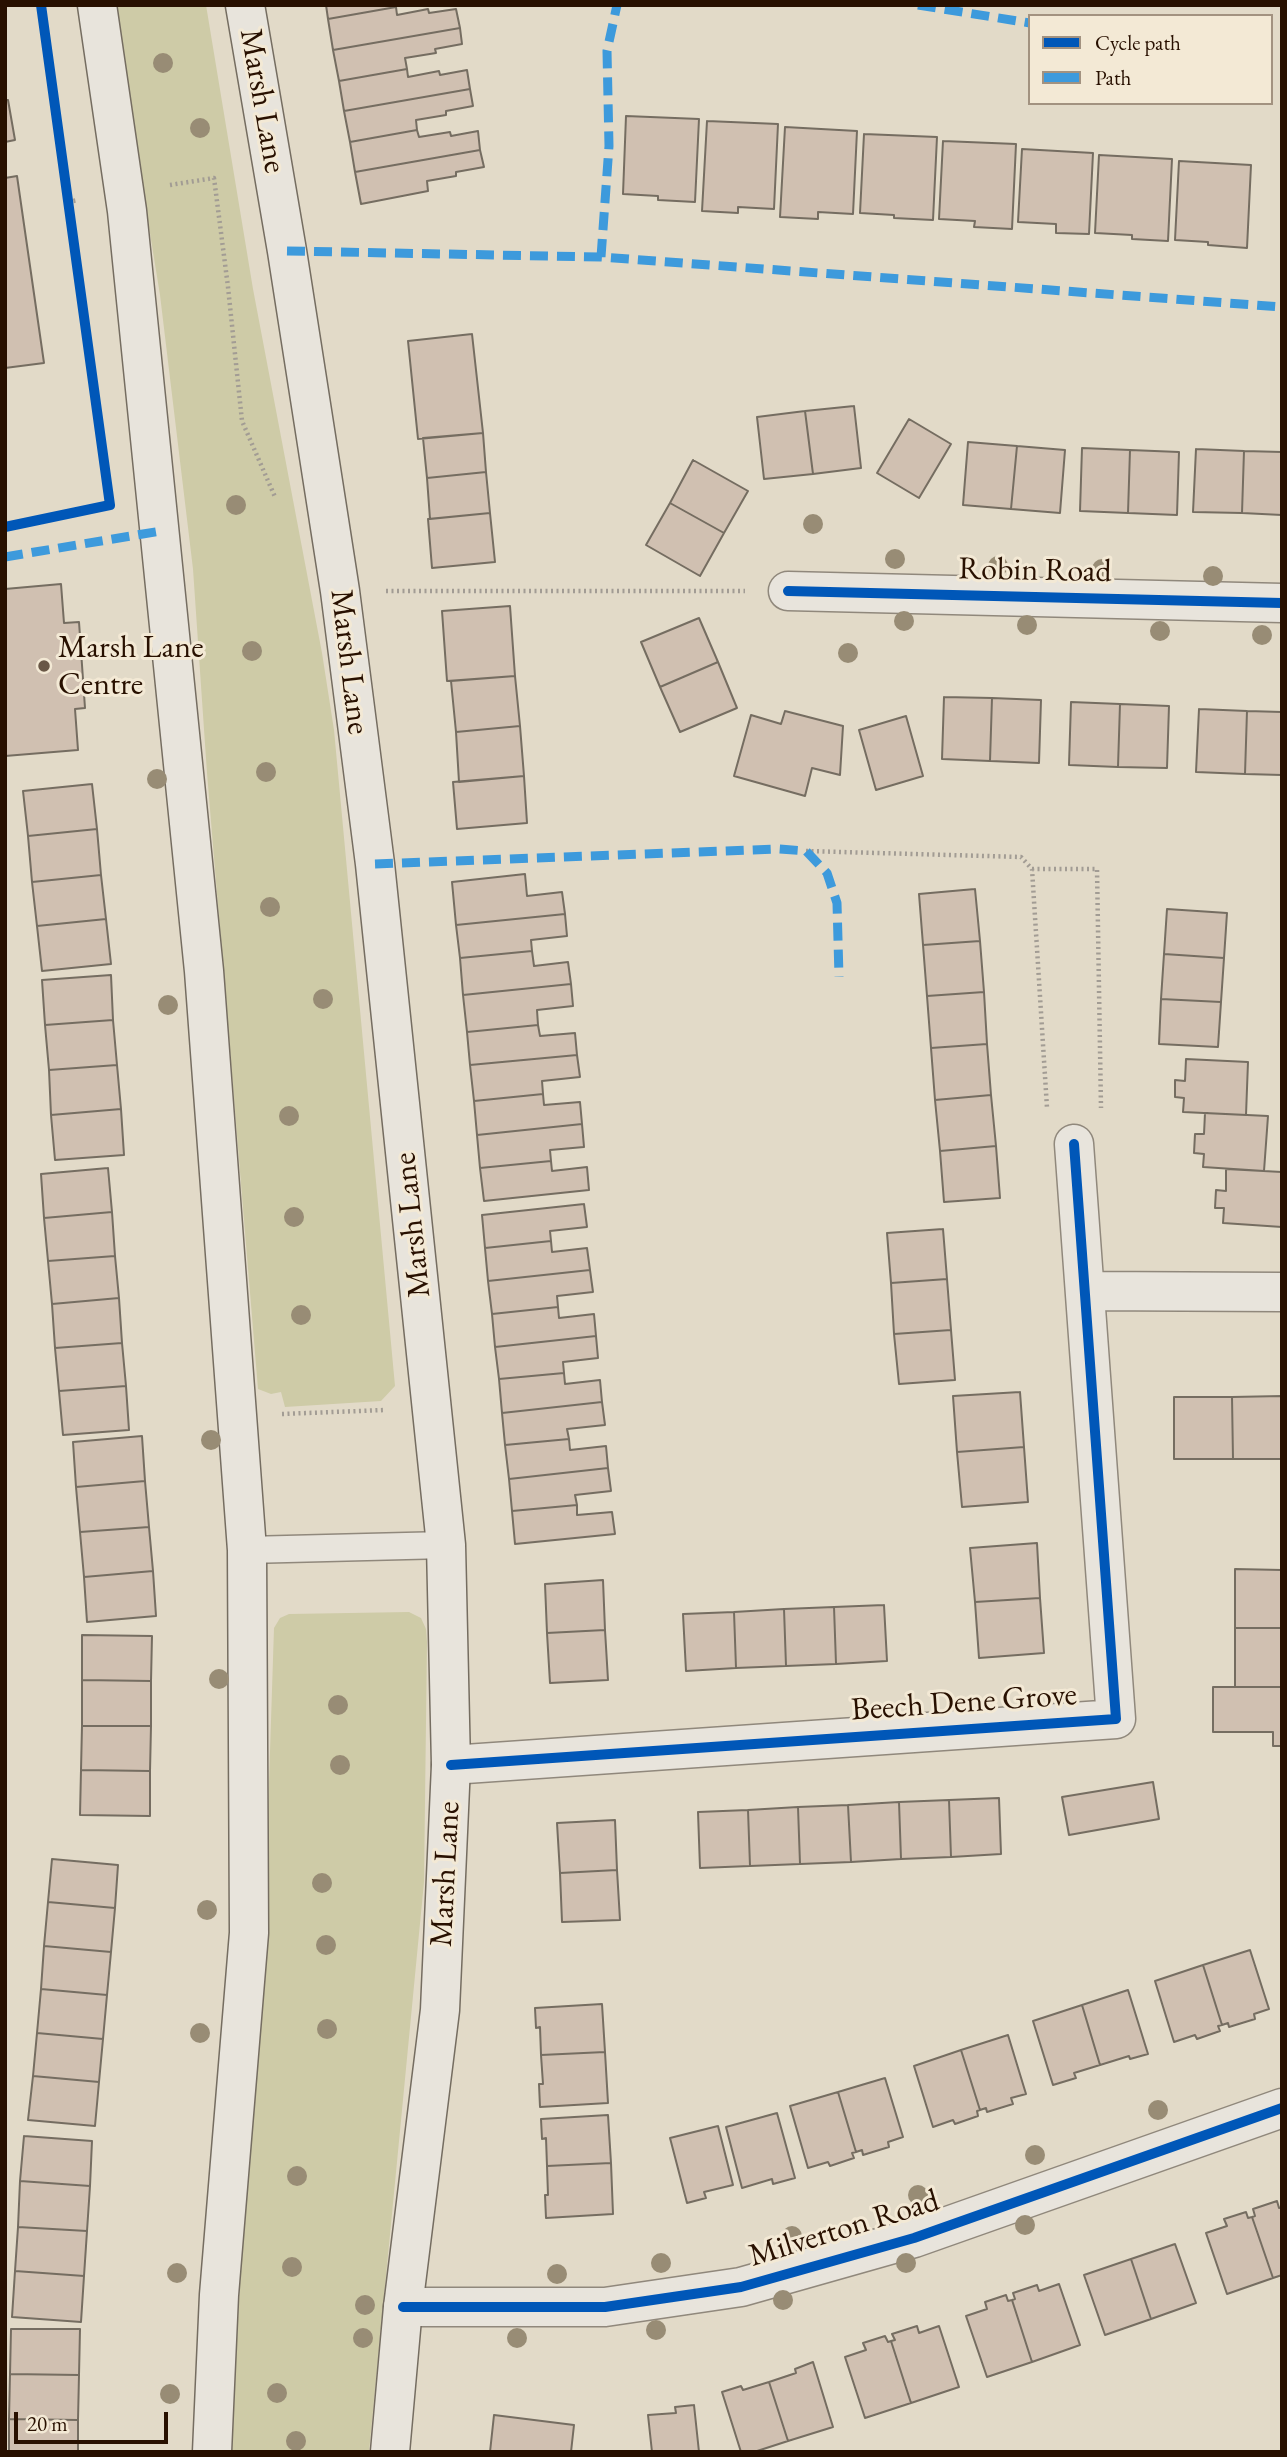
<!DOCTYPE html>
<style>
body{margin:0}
#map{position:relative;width:1287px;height:2457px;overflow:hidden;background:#e2dac8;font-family:"EB Garamond",serif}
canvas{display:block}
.frame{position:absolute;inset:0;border:7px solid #281000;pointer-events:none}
.legend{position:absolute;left:1028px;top:14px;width:245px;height:91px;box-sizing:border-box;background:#f3e9d5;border:2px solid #a29280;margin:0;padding:9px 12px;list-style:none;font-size:21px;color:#281000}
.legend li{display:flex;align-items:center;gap:14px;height:35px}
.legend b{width:35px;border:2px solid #a29280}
.scale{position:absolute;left:14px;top:2412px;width:154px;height:32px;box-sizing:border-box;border:4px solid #281000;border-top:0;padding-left:9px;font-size:21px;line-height:24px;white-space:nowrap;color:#281000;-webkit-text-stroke:5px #f3e9d5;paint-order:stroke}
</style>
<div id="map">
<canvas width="1287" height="2457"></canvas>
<div class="frame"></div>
<ul class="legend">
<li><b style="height:9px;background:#0057b8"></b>Cycle path</li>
<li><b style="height:9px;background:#3d9adc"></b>Path</li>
</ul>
<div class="scale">20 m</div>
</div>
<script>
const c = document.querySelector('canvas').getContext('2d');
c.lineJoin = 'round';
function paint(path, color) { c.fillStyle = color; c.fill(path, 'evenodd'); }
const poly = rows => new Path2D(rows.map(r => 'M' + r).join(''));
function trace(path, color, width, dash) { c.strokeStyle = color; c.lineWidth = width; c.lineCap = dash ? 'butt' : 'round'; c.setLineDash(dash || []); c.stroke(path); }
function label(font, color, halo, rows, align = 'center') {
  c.font = font + ' "EB Garamond",serif'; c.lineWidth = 6; c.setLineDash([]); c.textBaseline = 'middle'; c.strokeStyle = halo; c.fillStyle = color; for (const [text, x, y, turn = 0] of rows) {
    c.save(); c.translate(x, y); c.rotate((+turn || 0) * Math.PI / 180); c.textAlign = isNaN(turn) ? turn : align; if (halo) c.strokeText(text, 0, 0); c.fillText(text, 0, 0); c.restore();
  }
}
paint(poly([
 [113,5,206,5,253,289,322,653,334,730,395,1386,381,1401,285,1407,281,1392,271,1394,258,1389,207,773,193,569,160,295],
 [409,1612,421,1618,426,1629,427,1642,424,1882,369,2452,231,2452,243,2226,263,1968,274,1628,280,1618,289,1614]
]), '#cecba7');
const building = poly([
 [326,5,395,5,396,7,328,19,326,5],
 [396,7,397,15,428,9,429,13,456,9,460,28,333,50,328,19,396,7],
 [460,28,462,44,435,49,436,53,405,58,407,69,339,81,333,50,460,28],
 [407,69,408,77,439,71,440,75,467,70,470,89,344,111,339,81,407,69],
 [470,89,473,106,446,111,446,115,416,120,417,130,350,142,344,111,470,89],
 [5,100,8,100,15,140,5,142,5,100],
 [626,116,699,119,695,202,658,200,658,196,623,194,626,116],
 [707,121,778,124,774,209,738,207,738,213,702,211,707,121],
 [785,127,857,131,853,214,818,212,818,219,780,217,785,127],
 [417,130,419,137,450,132,451,136,478,131,480,150,355,172,350,142,417,130],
 [864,134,937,137,933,220,894,218,894,215,860,213,864,134],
 [943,141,1016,144,1012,229,974,227,975,221,939,219,943,141],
 [1022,149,1093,153,1089,234,1056,233,1056,224,1018,222,1022,149],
 [480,150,484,167,456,172,456,176,427,181,428,191,361,204,355,172,480,150],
 [1099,155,1172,159,1168,241,1132,239,1132,235,1095,233,1099,155],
 [1179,161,1251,165,1247,248,1208,245,1208,242,1175,240,1179,161],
 [17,176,44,363,5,368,5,178,17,176],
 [472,334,483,433,418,439,408,341,472,334],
 [854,406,861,468,813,474,805,411,854,406],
 [805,411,813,474,764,479,757,417,805,411],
 [909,419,951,444,919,498,877,473,909,419],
 [483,433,486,472,427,478,423,438,483,433],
 [968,442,1017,446,1011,509,963,505,968,442],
 [1017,446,1065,450,1060,513,1011,509,1017,446],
 [1082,448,1130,450,1128,513,1080,511,1082,448],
 [1196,449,1244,451,1242,513,1193,512,1196,449],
 [1130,450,1179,452,1177,515,1128,513,1130,450],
 [1244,451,1282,452,1282,515,1242,513,1244,451],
 [693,460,748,491,724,533,670,503,693,460],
 [486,472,490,513,430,519,427,478,486,472],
 [670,503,724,533,700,576,646,545,670,503],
 [490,513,495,562,432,568,428,519,490,513],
 [61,584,64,623,79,622,85,708,75,709,78,750,5,756,5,589,61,584],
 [510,606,515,676,447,681,442,611,510,606],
 [699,618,718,662,660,687,641,642,699,618],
 [718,662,737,708,680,732,660,687,718,662],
 [515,676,520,726,456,732,451,681,515,676],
 [944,697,992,698,990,761,942,759,944,697],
 [992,698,1041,700,1039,763,990,761,992,698],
 [1071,702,1120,704,1118,767,1069,765,1071,702],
 [1120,704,1169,706,1167,768,1118,767,1120,704],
 [1199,709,1247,711,1245,774,1196,772,1199,709],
 [785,711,843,726,840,775,812,768,805,796,734,776,751,715,781,724,785,711],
 [1247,711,1282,712,1282,775,1245,774,1247,711],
 [906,716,923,776,876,790,859,730,906,716],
 [520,726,524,776,459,782,456,732,520,726],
 [524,776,527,823,457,829,453,782,524,776],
 [92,784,97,829,28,836,23,791,92,784],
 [97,829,101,875,32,882,28,836,97,829],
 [525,874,527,896,562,892,565,914,456,925,452,882,525,874],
 [101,875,106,919,37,926,32,882,101,875],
 [975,889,980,941,923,945,919,894,975,889],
 [1167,909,1227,913,1224,958,1164,954,1167,909],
 [565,914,567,936,531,940,532,951,460,958,456,925,565,914],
 [106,919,111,964,42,971,37,926,106,919],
 [980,941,984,992,927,996,923,945,980,941],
 [532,951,534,966,568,962,571,984,463,995,460,958,532,951],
 [1164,954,1224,958,1221,1002,1161,999,1164,954],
 [111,975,113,1020,45,1025,42,980,111,975],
 [571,984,573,1006,537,1010,538,1025,467,1032,463,995,571,984],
 [984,992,987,1044,931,1048,927,996,984,992],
 [1161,999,1221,1002,1218,1047,1159,1044,1161,999],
 [113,1020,117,1065,49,1070,45,1025,113,1020],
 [538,1025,540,1036,575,1033,577,1055,470,1065,467,1032,538,1025],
 [987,1044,991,1095,935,1100,931,1048,987,1044],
 [577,1055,580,1077,542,1081,543,1094,474,1101,470,1065,577,1055],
 [1186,1059,1248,1062,1246,1115,1183,1112,1184,1098,1175,1097,1175,1080,1185,1081,1186,1059],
 [117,1065,121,1109,51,1115,49,1070,117,1065],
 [543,1094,544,1105,580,1102,582,1124,477,1135,474,1101,543,1094],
 [991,1095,996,1146,940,1151,935,1100,991,1095],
 [121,1109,124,1155,55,1160,51,1115,121,1109],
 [1205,1113,1268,1116,1264,1171,1203,1167,1204,1154,1194,1153,1195,1134,1204,1134,1205,1113],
 [582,1124,584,1147,550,1150,551,1161,480,1168,477,1135,582,1124],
 [996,1146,1000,1198,944,1202,940,1151,996,1146],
 [551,1161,552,1171,587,1167,589,1190,484,1201,480,1168,551,1161],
 [108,1168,112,1212,44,1218,41,1174,108,1168],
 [1226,1169,1282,1172,1282,1227,1223,1223,1224,1208,1215,1208,1216,1190,1226,1191,1226,1169],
 [584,1204,587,1227,550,1231,551,1241,485,1248,482,1215,584,1204],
 [112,1212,115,1256,48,1261,44,1218,112,1212],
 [943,1229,947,1279,891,1283,887,1233,943,1229],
 [551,1241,552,1252,587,1248,590,1270,488,1281,485,1248,551,1241],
 [115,1256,119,1298,52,1304,48,1261,115,1256],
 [590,1270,593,1292,557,1296,558,1307,492,1314,488,1281,590,1270],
 [947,1279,951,1330,894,1334,891,1283,947,1279],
 [119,1298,122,1343,55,1348,52,1304,119,1298],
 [558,1307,559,1318,594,1314,596,1336,495,1347,492,1314,558,1307],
 [951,1330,955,1380,899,1384,894,1334,951,1330],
 [596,1336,598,1358,563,1362,564,1373,499,1379,495,1347,596,1336],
 [122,1343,126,1386,59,1391,55,1348,122,1343],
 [564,1373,565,1384,600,1380,602,1402,502,1413,499,1379,564,1373],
 [126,1386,129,1430,63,1435,59,1391,126,1386],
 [1020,1392,1024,1447,957,1452,953,1396,1020,1392],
 [1282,1396,1282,1459,1233,1459,1232,1397,1282,1396],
 [1174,1397,1232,1397,1233,1459,1174,1459,1174,1397],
 [602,1402,605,1425,567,1429,569,1439,505,1445,502,1413,602,1402],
 [142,1436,145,1481,76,1487,73,1442,142,1436],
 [569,1439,570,1450,606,1446,608,1468,509,1479,505,1445,569,1439],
 [1024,1447,1028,1502,962,1507,957,1452,1024,1447],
 [608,1468,611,1491,575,1495,577,1505,512,1511,509,1479,608,1468],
 [145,1481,149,1527,80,1532,76,1487,145,1481],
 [577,1505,577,1515,612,1512,615,1534,515,1544,512,1511,577,1505],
 [149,1527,153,1571,84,1577,80,1532,149,1527],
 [1037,1543,1040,1598,975,1602,970,1548,1037,1543],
 [1235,1569,1282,1570,1282,1628,1235,1628,1235,1569],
 [153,1571,156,1616,87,1622,84,1577,153,1571],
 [603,1580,605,1630,547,1633,545,1584,603,1580],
 [1040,1598,1044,1653,979,1658,975,1602,1040,1598],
 [884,1605,887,1661,836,1664,834,1607,884,1605],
 [834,1607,836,1664,786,1666,784,1609,834,1607],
 [784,1609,786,1666,736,1668,734,1612,784,1609],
 [734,1612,736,1668,686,1671,683,1614,734,1612],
 [1235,1628,1282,1628,1282,1687,1235,1687,1235,1628],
 [605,1630,608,1680,550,1683,547,1633,605,1630],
 [82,1635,152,1636,151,1681,82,1680,82,1635],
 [82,1680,151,1681,151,1726,82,1726,82,1680],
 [1213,1687,1282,1687,1282,1746,1273,1746,1273,1732,1213,1732,1213,1687],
 [82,1726,151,1726,150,1771,81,1770,82,1726],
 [81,1770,150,1771,150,1816,80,1815,81,1770],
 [1153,1782,1159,1819,1069,1835,1062,1797,1153,1782],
 [999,1798,1001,1854,951,1857,949,1800,999,1798],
 [949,1800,951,1857,901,1859,899,1802,949,1800],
 [899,1802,901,1859,851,1862,848,1805,899,1802],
 [848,1805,851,1862,800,1864,798,1807,848,1805],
 [798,1807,800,1864,750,1866,748,1810,798,1807],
 [748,1810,750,1866,700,1868,698,1812,748,1810],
 [615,1820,617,1870,560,1873,557,1823,615,1820],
 [52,1859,118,1865,115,1908,48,1902,52,1859],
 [617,1870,620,1920,562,1922,560,1873,617,1870],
 [48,1902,115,1908,111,1952,44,1946,48,1902],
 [44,1946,111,1952,107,1995,41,1989,44,1946],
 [1250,1950,1269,2009,1254,2014,1255,2019,1229,2027,1228,2023,1222,2025,1203,1965,1250,1950],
 [1203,1965,1222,2025,1218,2026,1220,2031,1197,2039,1195,2035,1174,2042,1155,1981,1203,1965],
 [41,1989,107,1995,103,2039,37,2033,41,1989],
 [1128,1990,1148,2054,1130,2059,1129,2056,1100,2065,1082,2005,1128,1990],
 [602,2004,605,2052,541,2055,540,2027,536,2028,535,2008,602,2004],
 [1082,2005,1100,2065,1074,2073,1076,2078,1053,2085,1033,2021,1082,2005],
 [37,2033,103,2039,99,2082,33,2076,37,2033],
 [1008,2035,1026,2094,1011,2098,1013,2104,987,2112,986,2108,980,2110,961,2050,1008,2035],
 [961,2050,980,2110,977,2111,978,2116,955,2124,953,2120,933,2127,914,2066,961,2050],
 [605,2052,608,2103,540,2107,539,2084,543,2084,541,2055,605,2052],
 [33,2076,99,2082,95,2126,28,2120,33,2076],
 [885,2078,903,2137,888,2142,889,2147,863,2155,862,2150,856,2152,838,2092,885,2078],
 [838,2092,856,2152,852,2153,854,2158,830,2166,828,2162,808,2168,790,2106,838,2092],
 [777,2113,795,2178,773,2184,772,2179,742,2188,726,2127,777,2113],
 [608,2115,611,2163,547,2166,546,2138,542,2139,541,2119,608,2115],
 [718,2126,733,2185,704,2192,706,2198,687,2203,670,2138,718,2126],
 [24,2136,92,2141,90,2186,20,2181,24,2136],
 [611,2163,613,2214,546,2218,545,2195,548,2195,547,2166,611,2163],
 [20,2181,90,2186,87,2231,18,2227,20,2181],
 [1277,2201,1279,2208,1282,2207,1282,2275,1273,2278,1252,2217,1255,2216,1253,2209,1277,2201],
 [1246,2212,1248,2218,1252,2217,1273,2278,1227,2294,1206,2233,1227,2226,1224,2219,1246,2212],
 [18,2227,87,2231,84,2276,15,2271,18,2227],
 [1175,2244,1196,2303,1151,2319,1131,2259,1175,2244],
 [1131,2259,1151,2319,1105,2335,1084,2275,1131,2259],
 [15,2271,84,2276,81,2322,12,2317,15,2271],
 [1059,2284,1080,2345,1032,2362,1012,2300,1015,2299,1013,2293,1037,2285,1039,2291,1059,2284],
 [1006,2295,1008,2301,1012,2300,1032,2362,987,2377,966,2316,987,2309,985,2302,1006,2295],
 [917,2326,919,2333,939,2326,959,2387,911,2403,891,2341,895,2340,892,2334,917,2326],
 [11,2329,80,2329,79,2375,10,2374,11,2329],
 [885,2336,888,2342,891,2341,911,2403,865,2418,845,2357,866,2350,863,2343,885,2336],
 [813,2362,833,2427,788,2441,769,2382,796,2373,795,2369,813,2362],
 [10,2374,79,2375,78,2420,9,2419,10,2374],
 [769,2382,788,2441,754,2452,741,2452,722,2392,741,2386,743,2390,769,2382],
 [694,2405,699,2452,652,2452,648,2415,676,2413,675,2407,694,2405],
 [494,2415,574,2425,571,2452,490,2452,494,2415],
 [9,2419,78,2420,78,2452,9,2452,9,2419]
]);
paint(building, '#d0c0b1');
trace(building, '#756d61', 2);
const lane = poly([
 [247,1550,446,1545]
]);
const street = poly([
 [788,591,1282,603],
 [1086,1291,1282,1292],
 [451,1765,1116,1719,1074,1144],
 [403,2307,605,2307,741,2287,914,2238,1282,2108]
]);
const secondary = poly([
 [97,5,127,211,204,971,247,1550,249,1933,219,2295,212,2452],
 [245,5,287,251,340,591,375,864,446,1545,451,1765,440,2010,403,2307,390,2452]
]);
trace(lane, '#90887c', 29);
trace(street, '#90887c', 41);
trace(secondary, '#756d61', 41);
trace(poly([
 [170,185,214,178,228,287,242,421,275,497],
 [68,202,78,200],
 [386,591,745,591],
 [806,851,1021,857,1032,869,1047,1108],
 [1032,869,1097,869,1101,1108],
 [282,1414,385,1410]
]), '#a29c94', 4.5, [2, 3.5]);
trace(lane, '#e8e4dc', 26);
trace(street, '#e8e4dc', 38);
trace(secondary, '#e8e4dc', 38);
trace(poly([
 [918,5,1030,23],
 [287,251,601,257,1282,307],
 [601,257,609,146,607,51,617,5],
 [5,557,161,531],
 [375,864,779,849,806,851,827,873,837,903,839,977]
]), '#3d9adc', 9, [18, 9]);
trace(poly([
 [5,527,110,505,41,5],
 [788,591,1282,603],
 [451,1765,1116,1719,1074,1144],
 [403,2307,605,2307,741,2287,914,2238,1282,2108]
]), '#0057b8', 10);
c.fillStyle = '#988c75';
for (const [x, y] of [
 [163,63],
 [200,128],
 [236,505],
 [813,524],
 [895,559],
 [998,566],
 [1102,569],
 [1213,576],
 [904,621],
 [1027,625],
 [1160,631],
 [1262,635],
 [252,651],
 [848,653],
 [266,772],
 [157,779],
 [270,907],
 [323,999],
 [168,1005],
 [289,1116],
 [294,1217],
 [301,1315],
 [211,1440],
 [219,1679],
 [338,1705],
 [340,1765],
 [322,1883],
 [207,1910],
 [326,1945],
 [327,2029],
 [200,2033],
 [1158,2110],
 [1035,2155],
 [297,2176],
 [918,2195],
 [1025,2225],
 [792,2236],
 [661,2263],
 [906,2263],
 [292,2267],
 [177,2273],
 [557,2274],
 [783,2300],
 [365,2305],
 [656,2330],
 [363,2338],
 [517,2338],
 [277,2393],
 [170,2394],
 [296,2441]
]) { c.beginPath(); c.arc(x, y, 10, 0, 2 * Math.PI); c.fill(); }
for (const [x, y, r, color] of [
 [44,666,7,"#695746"]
]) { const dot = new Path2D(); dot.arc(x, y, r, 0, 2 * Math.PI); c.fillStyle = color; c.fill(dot); trace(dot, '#f3e9d5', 2.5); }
label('32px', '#281000', '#f3e9d5', [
 ["Marsh Lane",262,101,80],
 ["Robin Road",1035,571,1],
 ["Marsh Lane",349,662,83],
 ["Marsh Lane",413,1225,-96],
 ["Beech Dene Grove",964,1703,-4],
 ["Marsh Lane",446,1874,-87],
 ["Milverton Road",844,2229,-17]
]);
label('32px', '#281000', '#f3e9d5', [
 ["Marsh Lane",58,648],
 ["Centre",58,685]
], 'left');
</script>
